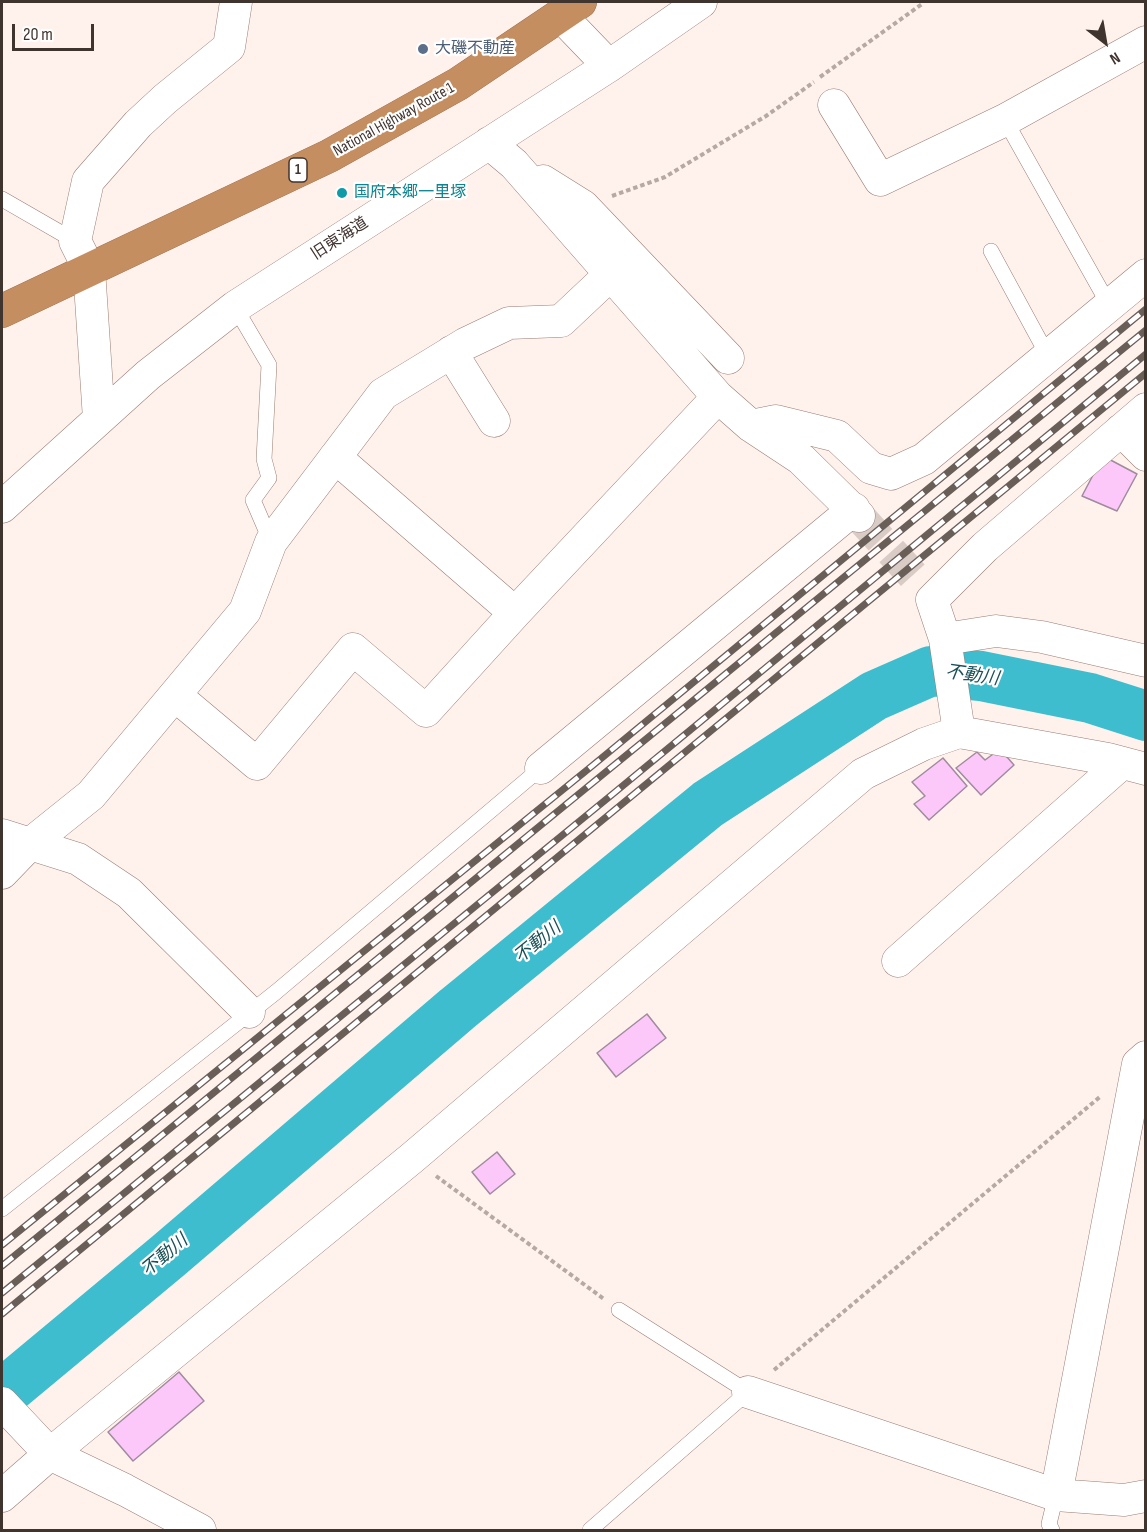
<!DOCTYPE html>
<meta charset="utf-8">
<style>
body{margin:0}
#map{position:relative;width:1147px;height:1532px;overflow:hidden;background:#fff2ed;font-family:"Sofia Sans Condensed",sans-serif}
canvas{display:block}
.frame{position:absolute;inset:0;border:3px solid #40342f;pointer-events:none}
.north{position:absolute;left:1075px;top:12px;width:60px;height:60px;-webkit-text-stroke:4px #fff;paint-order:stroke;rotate:149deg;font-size:16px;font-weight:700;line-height:24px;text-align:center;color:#40342f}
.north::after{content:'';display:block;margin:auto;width:21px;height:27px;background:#40342f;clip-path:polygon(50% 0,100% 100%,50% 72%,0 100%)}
.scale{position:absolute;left:12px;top:24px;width:82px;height:27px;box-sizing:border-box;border:3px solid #40342f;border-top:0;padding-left:8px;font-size:18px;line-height:21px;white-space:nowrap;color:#40342f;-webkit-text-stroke:4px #fff;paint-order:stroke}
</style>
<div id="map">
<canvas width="1147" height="1532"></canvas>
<div class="frame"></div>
<div class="north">N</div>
<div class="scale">20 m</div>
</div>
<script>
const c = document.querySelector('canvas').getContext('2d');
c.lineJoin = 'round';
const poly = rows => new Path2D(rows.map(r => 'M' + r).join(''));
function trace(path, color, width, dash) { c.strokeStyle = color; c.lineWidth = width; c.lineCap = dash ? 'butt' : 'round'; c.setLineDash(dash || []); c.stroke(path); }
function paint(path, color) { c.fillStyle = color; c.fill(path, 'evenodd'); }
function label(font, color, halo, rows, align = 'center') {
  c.font = font + ' "Sofia Sans Condensed","Noto Sans JP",sans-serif'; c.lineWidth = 4.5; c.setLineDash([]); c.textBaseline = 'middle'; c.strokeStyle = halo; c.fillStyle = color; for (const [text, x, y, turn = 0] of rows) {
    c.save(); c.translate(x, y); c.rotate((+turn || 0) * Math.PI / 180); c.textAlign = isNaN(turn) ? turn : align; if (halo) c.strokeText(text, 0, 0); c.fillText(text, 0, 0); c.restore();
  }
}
trace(poly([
 [2,1394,168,1256,457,1009,708,804,874,696,931,671,981,676,1090,698,1146,716]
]), '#3ebdce', 50);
const building = poly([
 [1103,456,1137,474,1117,511,1082,496,1103,456],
 [1000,749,1014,765,981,795,956,768,977,752,985,760,1000,749],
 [943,758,967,786,929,820,914,804,925,796,912,782,943,758],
 [647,1014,666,1038,616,1077,597,1053,647,1014],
 [497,1152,515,1174,490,1194,472,1172,497,1152],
 [179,1372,204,1401,133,1461,108,1432,179,1372]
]);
paint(building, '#fcc8fa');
trace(building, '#9f8a9e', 1.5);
trace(poly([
 [859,516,918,581]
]), '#d9ccc7', 32, [32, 16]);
const lane = poly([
 [1005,120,1109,305],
 [2,199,75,241],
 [991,251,1048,356],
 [235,307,269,365,264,459,269,478,253,500,271,542],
 [2,1209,276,992,541,768],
 [590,1530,748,1392,619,1310],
 [1052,1530,1049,1524,1056,1495]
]);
const street = poly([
 [560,15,609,66],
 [834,105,880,180,1005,120,1146,42],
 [489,143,514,164,718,397,751,426,801,459,859,516],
 [543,181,583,206,728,358],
 [451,352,494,421],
 [99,419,89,269,75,241,88,181,138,124,165,99,229,47,236,2],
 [751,426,776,421,837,436,871,468,891,474,924,459,1146,275],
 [1121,430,1146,455],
 [335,457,515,613],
 [2,507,148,375,235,307,609,66,701,2],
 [945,639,996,631,1042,637,1146,661],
 [176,696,257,764,353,649,426,711,515,613,718,397],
 [959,732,945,639,932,600,985,547,1146,409],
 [541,768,854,509],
 [2,835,78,859,129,893,249,1012],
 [2,873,30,844,91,795,245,611,271,542,383,394,465,344,509,323,561,321,612,273],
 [898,961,1122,763],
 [748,1392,1056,1495,1138,1064,1146,1057],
 [2,1403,50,1454,125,1490,200,1530],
 [1056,1495,1124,1500,1146,1496],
 [2,1496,50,1454,412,1158,863,774,924,744,959,732,1108,759,1146,769]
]);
const highway = poly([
 [2,311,329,156,458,84,580,2]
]);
trace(lane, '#987d72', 16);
trace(street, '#987d72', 33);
trace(highway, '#966e50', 34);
trace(poly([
 [820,77,922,4],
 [612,196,665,177,766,116,814,82],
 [436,1176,604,1299],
 [774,1370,1101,1096]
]), '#b6a9a4', 4, [4.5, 3]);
trace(lane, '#fff', 15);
trace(street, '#fff', 32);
trace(highway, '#c58e61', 33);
const rail = poly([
 [2,1245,592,766,1146,309],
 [2,1266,1146,330],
 [2,1293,614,793,1146,354],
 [2,1314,1146,373]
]);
trace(rail, '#6a5e59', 7);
trace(rail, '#fff', 4.5, [14]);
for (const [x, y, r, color] of [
 [423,49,6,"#5c6f8a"],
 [342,193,6,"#0f9aa8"]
]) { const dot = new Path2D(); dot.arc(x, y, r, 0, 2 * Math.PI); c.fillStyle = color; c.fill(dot); trace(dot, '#fff', 2); }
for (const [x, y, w] of [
 [298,170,18]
]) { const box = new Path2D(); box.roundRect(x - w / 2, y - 12, w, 24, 4.5); c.fillStyle = '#fff'; c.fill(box); trace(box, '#40342f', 1.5); }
label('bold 15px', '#40342f', null, [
 ["1",298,170]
]);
label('16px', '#4e5e75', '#fff', [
 ["大磯不動産",435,49]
], 'left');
label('16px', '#40342f', '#fff', [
 ["National Highway Route 1",394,120,-29],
 ["旧東海道",340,239,-33]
]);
label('16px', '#0d838f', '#fff', [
 ["国府本郷一里塚",354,193]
], 'left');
label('italic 18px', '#1b5057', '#fff', [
 ["不動川",972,676,8],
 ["不動川",538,943,-39],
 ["不動川",165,1256,-40]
]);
</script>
